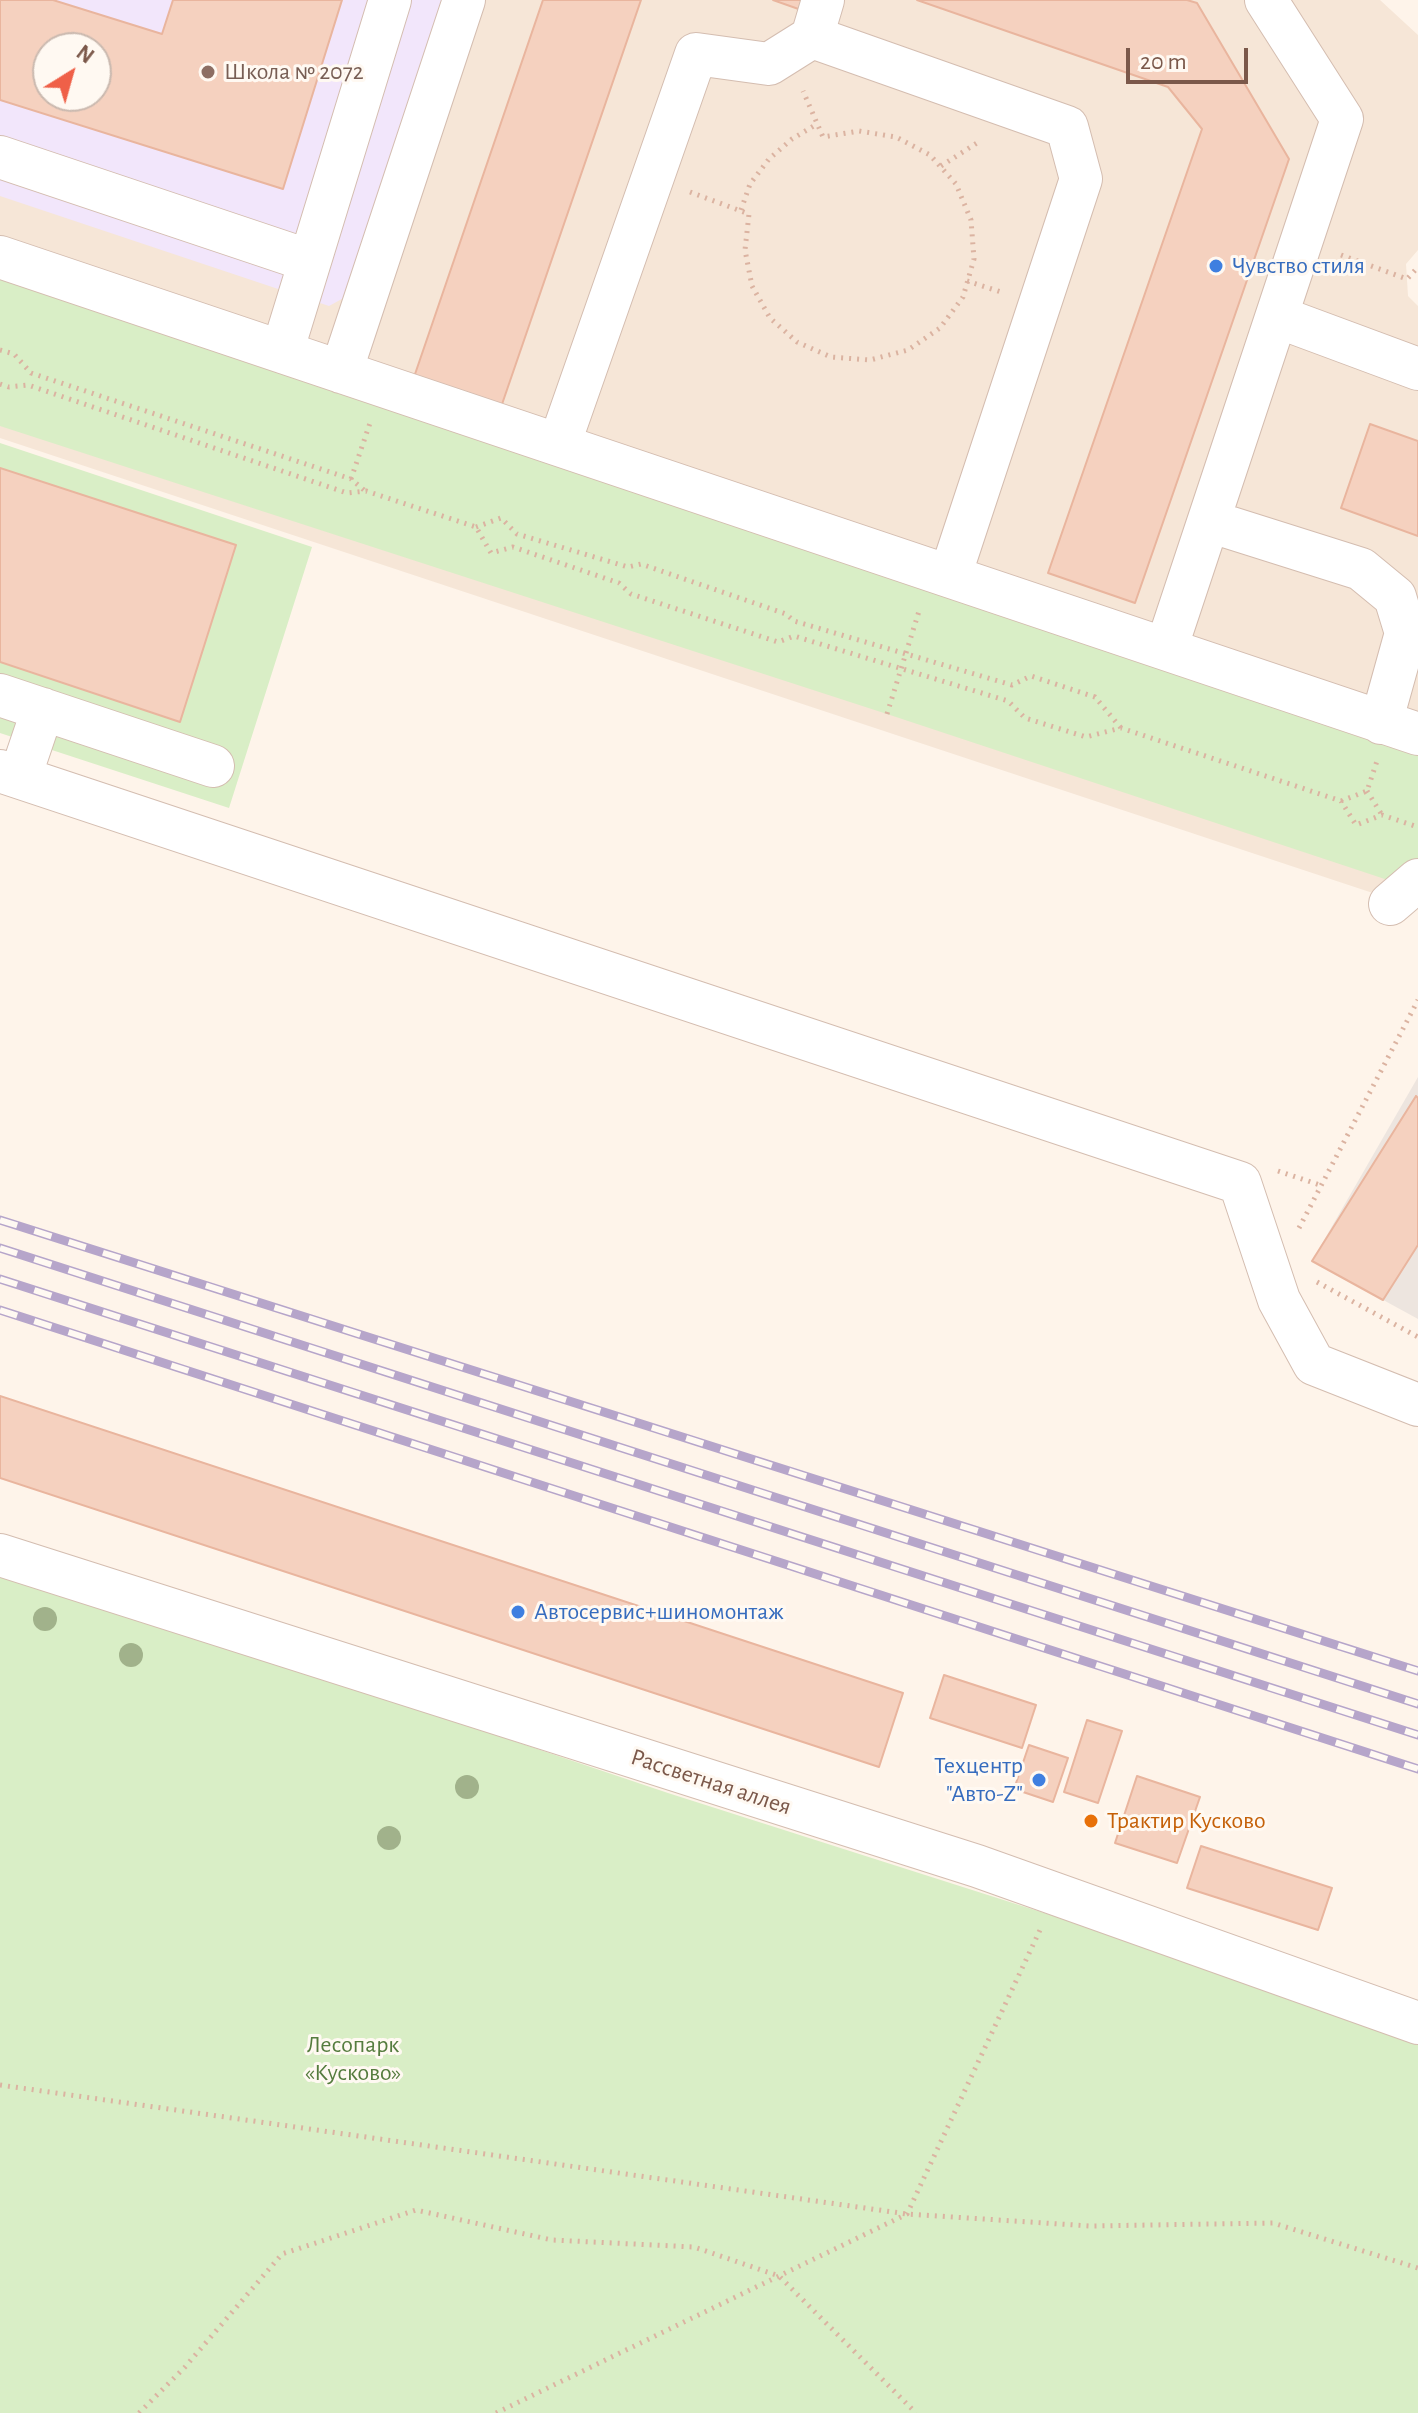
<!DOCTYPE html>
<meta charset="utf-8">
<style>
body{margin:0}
#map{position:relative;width:1418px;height:2413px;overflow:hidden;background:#fef4ea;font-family:"Alegreya Sans",sans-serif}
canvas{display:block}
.north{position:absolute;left:32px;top:32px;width:80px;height:80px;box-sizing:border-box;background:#fff9f2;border:2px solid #cab9af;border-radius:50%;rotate:37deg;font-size:22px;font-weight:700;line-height:32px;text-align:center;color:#7b584a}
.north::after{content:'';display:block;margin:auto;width:28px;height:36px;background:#ef6048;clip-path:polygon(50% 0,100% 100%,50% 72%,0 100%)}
.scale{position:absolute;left:1126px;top:48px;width:122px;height:36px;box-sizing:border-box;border:4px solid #7b584a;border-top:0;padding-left:10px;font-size:24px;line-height:28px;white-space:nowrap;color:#7b584a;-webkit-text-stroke:6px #fff9f2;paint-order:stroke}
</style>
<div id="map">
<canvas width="1418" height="2413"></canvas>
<div class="north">N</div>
<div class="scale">20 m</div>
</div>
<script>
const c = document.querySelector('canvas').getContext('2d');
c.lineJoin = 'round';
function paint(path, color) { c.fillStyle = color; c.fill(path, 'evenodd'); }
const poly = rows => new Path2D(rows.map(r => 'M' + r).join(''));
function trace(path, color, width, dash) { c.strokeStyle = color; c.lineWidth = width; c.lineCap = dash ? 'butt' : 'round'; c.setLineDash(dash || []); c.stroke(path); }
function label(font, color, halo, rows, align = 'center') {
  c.font = font + ' "Alegreya Sans",sans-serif'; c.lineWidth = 6; c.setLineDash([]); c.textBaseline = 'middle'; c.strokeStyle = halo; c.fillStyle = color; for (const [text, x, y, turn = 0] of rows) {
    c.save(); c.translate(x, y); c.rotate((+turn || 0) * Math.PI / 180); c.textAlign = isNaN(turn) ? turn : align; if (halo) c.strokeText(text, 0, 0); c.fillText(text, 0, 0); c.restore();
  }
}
paint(poly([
 [0,0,1380,0,1418,35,1418,250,1406,264,1408,296,1418,306,1418,908,0,438],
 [48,48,96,48,96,96,48,96]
]), '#f6e6d7');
paint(poly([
 [1418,1077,1418,1319,1312,1261]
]), '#ede5df');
paint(poly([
 [0,0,446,0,351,294,329,306,0,196],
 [48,48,96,48,96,96,48,96]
]), '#f2e6fb');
paint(poly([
 [0,273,1418,747,1418,890,887,714,0,426],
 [0,443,312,547,229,808,0,733],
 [0,1568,668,1793,1245,1977,1418,2045,1418,2413,0,2413]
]), '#d9eec6');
const building = poly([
 [0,0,53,0,162,34,173,0,342,0,283,189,0,100,0,0],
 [48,48,96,48,96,96,48,96,48,48],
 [543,0,641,0,500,410,413,380,543,0],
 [773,0,811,0,807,12,773,0],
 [917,0,1187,0,1197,3,1289,159,1135,603,1048,573,1202,129,1168,87,917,0],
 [1370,424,1418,441,1418,536,1341,508,1370,424],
 [0,468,236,545,180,722,0,662,0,468],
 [1416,1096,1418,1098,1418,1245,1383,1300,1312,1261,1416,1096],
 [0,1396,903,1693,879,1767,0,1478,0,1396],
 [944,1675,1036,1705,1022,1748,930,1718,944,1675],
 [1087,1720,1122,1731,1098,1803,1064,1792,1087,1720],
 [1029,1745,1068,1758,1053,1802,1014,1789,1029,1745],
 [1137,1776,1200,1797,1177,1863,1115,1843,1137,1776],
 [1201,1846,1332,1888,1318,1930,1187,1888,1201,1846]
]);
paint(building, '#f5d1bf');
trace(building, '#e9b59e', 2);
const minor = poly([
 [812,37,823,0],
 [0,157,310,261,390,0],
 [0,257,1418,734],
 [1278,317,1418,369],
 [282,352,310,261],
 [341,372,464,0],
 [559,445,696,54,769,64,812,37,1067,127,1081,179,950,576],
 [1209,521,1361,569,1395,597,1406,633,1381,723],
 [1166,649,1342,119,1266,0],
 [0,695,213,766],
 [0,771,1240,1183,1279,1300,1314,1364,1418,1405],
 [20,777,43,709],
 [1390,904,1418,880],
 [0,1555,977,1866,1418,2023]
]);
trace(minor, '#d4bdb0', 44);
trace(poly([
 [941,166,980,141],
 [690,192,749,214,745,250,752,286,770,318,797,342,831,357,870,360,908,350,940,328,963,297,974,259,971,220,956,184,930,155,896,137,859,131,823,137,803,91],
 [741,210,750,184,769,159,792,139,817,124],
 [1341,255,1407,279,1418,267],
 [967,281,1001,292],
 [0,350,14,354,31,373,351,479,365,491],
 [0,384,9,387,28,385,347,493,366,491,476,527,491,553,513,547,619,583,631,594,778,642,794,636,1008,701,1025,718,1086,737,1121,728,1341,801,1356,825,1382,815,1418,827],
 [351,479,370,423],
 [476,527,501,518,517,534,628,567,641,564,786,614,794,621,1012,685,1031,676,1095,697,1121,728],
 [887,714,920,608],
 [1367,791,1382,815],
 [1341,801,1367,791,1377,761],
 [1278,1171,1320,1185],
 [1299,1228,1418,1000],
 [1317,1282,1418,1337],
 [0,2085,907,2214,1090,2226,1273,2223,1418,2268],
 [139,2413,185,2367,282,2254,416,2210,552,2240,694,2247,779,2276,916,2413],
 [496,2413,907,2214,1040,1930]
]), '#dbb3a1', 5, [2, 6]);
trace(minor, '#fff', 42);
const rail = poly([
 [0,1220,1418,1671],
 [0,1248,1418,1704],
 [0,1279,1418,1735],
 [0,1310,1418,1769]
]);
trace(rail, '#b6a5ca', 9);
trace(rail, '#fff9f2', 6, [18]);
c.fillStyle = '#a1b28b';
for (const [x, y] of [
 [45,1619],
 [131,1655],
 [467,1787],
 [389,1838]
]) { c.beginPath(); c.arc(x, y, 12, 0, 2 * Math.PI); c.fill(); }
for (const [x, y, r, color] of [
 [208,72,8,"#8d6e63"],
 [1216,266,8,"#3f7fe0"],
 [518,1612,8,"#3f7fe0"],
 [1039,1780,8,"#3f7fe0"],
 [1091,1821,8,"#e8710a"]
]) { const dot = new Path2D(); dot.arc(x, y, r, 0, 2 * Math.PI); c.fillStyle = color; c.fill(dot); trace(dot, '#fff9f2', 3); }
label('24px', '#785e54', '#fff9f2', [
 ["Школа № 2072",224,72]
], 'left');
label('24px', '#366cbe', '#fff9f2', [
 ["Чувство стиля",1232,266],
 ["Автосервис+шиномонтаж",534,1612],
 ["Техцентр",1023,1766,"right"],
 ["\"Авто-Z\"",1023,1794,"right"]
], 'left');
label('24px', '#7b584a', '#fff9f2', [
 ["Рассветная аллея",711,1782,18]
]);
label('24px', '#c56008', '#fff9f2', [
 ["Трактир Кусково",1107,1821]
], 'left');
label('24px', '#557c3e', '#fff9f2', [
 ["Лесопарк",353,2045],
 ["«Кусково»",353,2073]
]);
</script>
